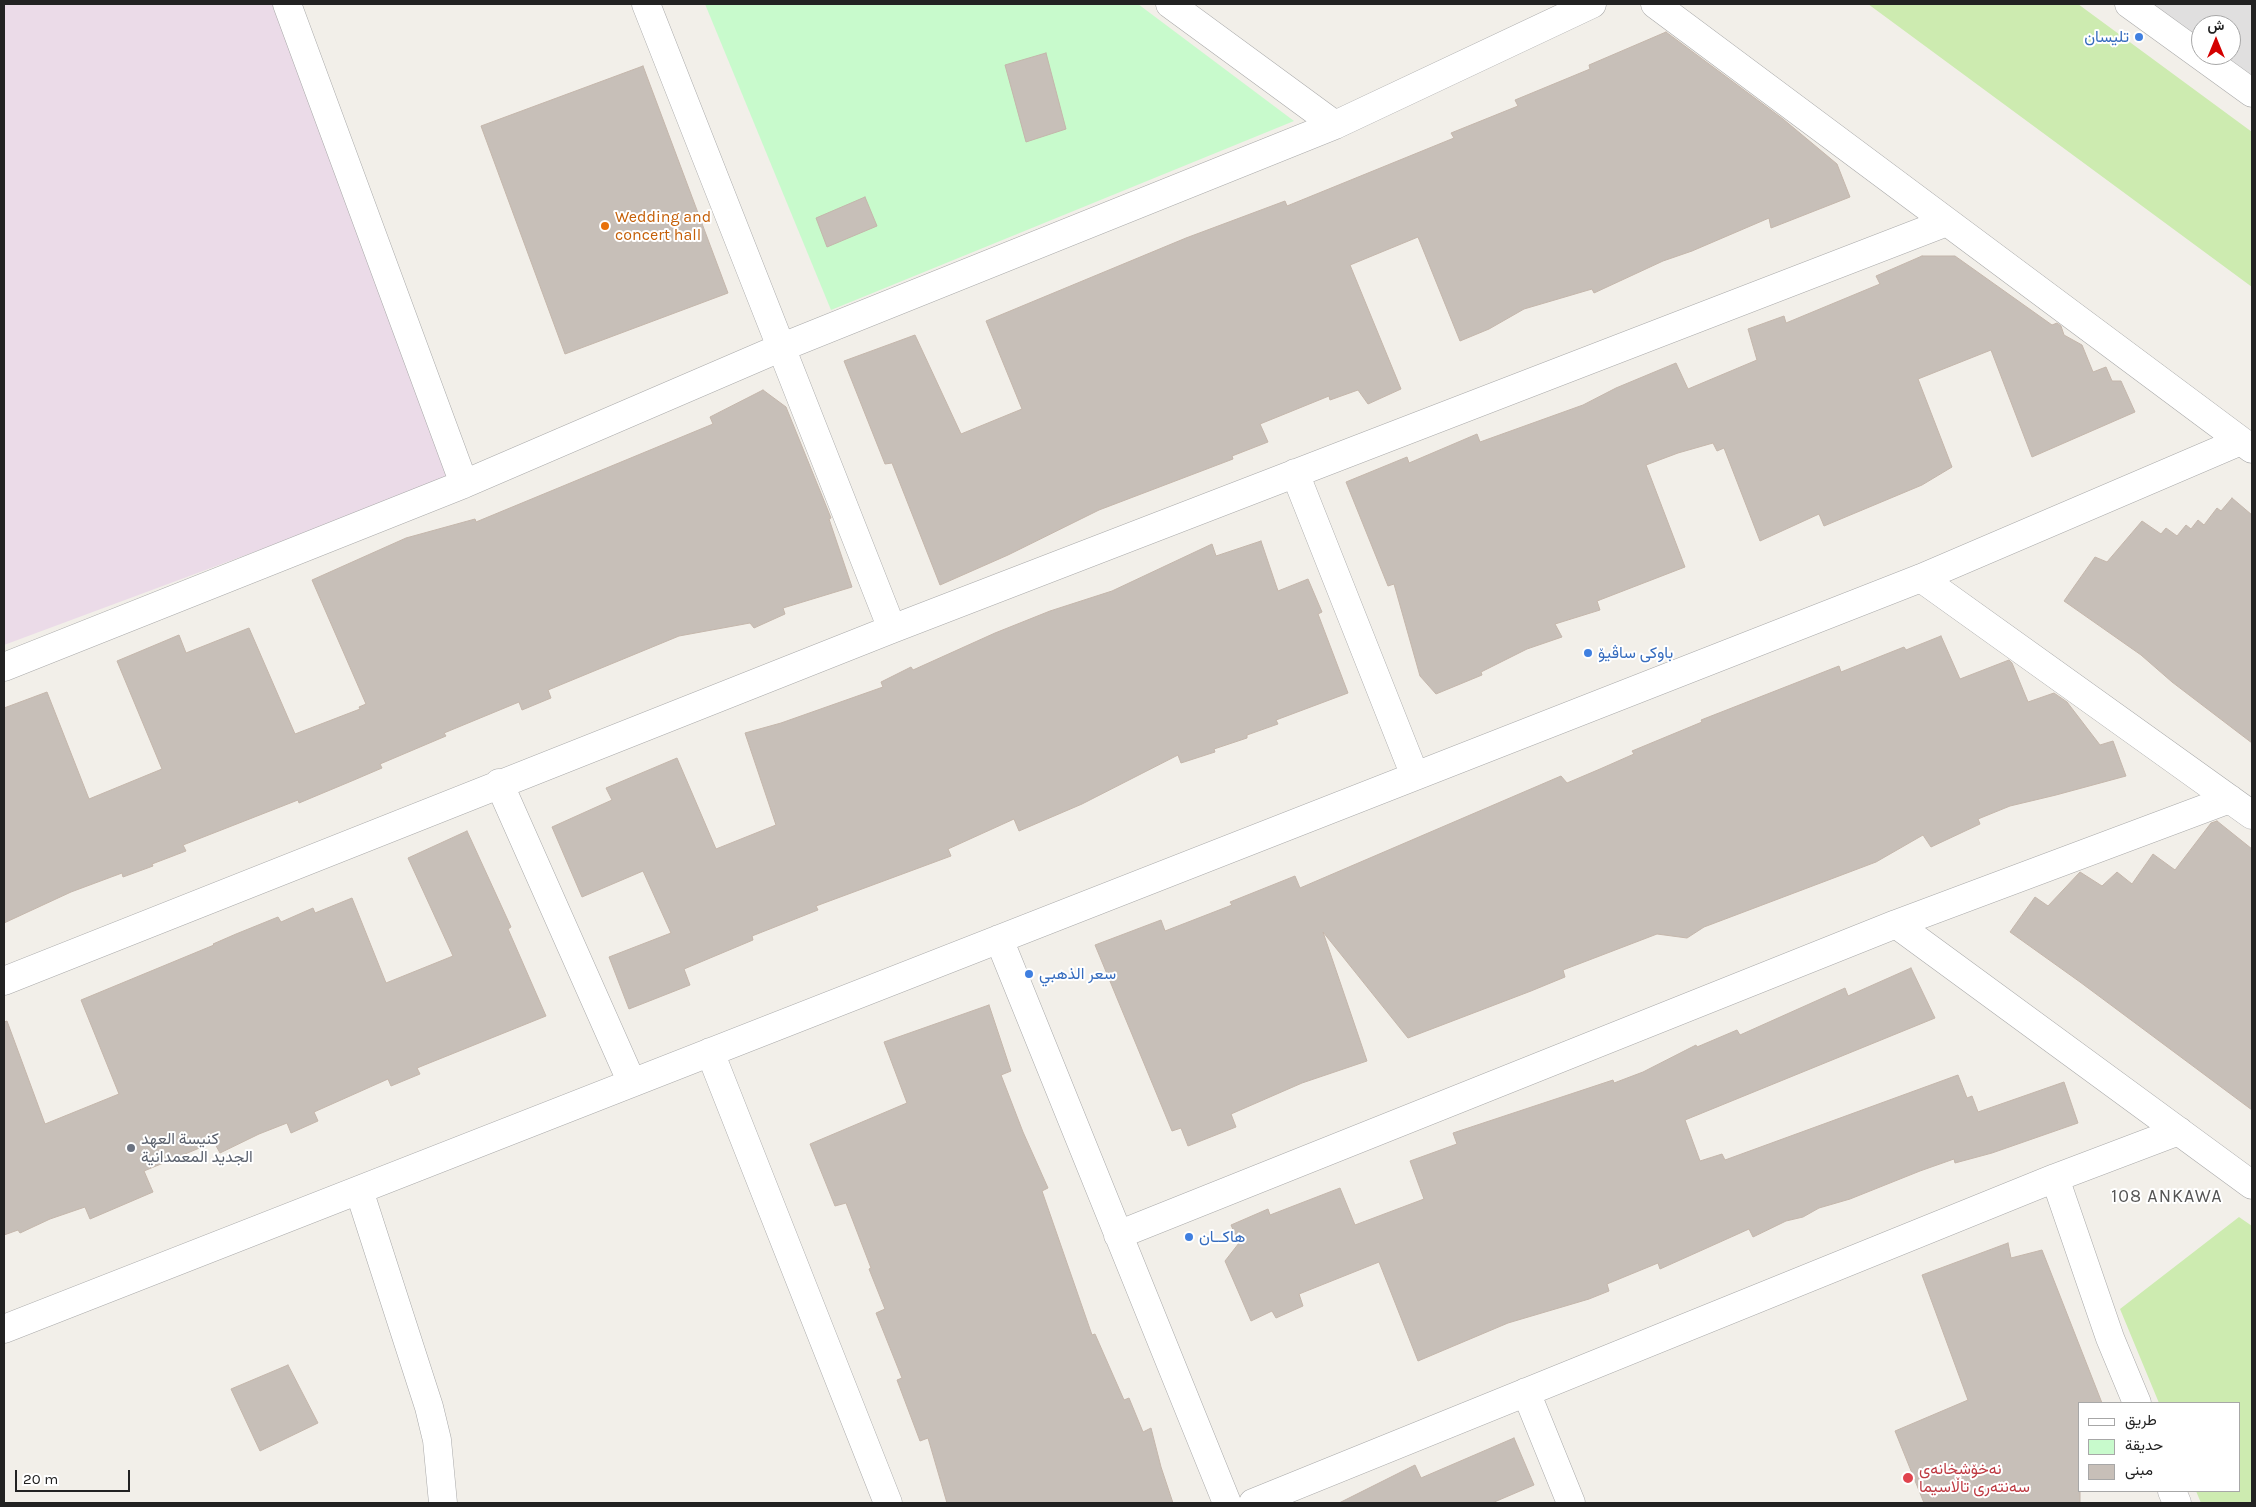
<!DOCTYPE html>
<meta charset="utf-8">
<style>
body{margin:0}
#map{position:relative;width:2256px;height:1507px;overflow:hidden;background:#f2efe9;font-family:Karla,Vazirmatn,sans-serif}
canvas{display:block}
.frame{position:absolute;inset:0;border:5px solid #222;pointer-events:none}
.legend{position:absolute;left:2078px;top:1402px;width:162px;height:90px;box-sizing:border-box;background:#fff;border:1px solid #a7a7a7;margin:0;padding:6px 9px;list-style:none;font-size:15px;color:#222}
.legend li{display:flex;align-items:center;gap:10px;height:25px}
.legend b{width:25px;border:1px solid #a7a7a7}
.north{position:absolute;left:2191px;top:15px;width:50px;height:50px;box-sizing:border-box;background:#fff;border:1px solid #a7a7a7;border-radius:50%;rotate:0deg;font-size:14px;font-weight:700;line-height:20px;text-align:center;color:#222}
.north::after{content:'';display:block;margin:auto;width:18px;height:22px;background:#d40000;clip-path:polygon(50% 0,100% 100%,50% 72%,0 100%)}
.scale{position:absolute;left:15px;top:1470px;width:115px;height:22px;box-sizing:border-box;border:2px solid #222;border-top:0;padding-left:6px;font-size:15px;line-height:18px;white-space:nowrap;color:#222;-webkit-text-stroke:4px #fff;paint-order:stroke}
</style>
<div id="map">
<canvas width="2256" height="1507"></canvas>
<div class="frame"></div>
<ul class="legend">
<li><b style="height:6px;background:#fff"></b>طريق</li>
<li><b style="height:14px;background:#c8facc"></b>حديقة</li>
<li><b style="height:14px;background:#c7bfb8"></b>مبنى</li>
</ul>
<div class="north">ش</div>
<div class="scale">20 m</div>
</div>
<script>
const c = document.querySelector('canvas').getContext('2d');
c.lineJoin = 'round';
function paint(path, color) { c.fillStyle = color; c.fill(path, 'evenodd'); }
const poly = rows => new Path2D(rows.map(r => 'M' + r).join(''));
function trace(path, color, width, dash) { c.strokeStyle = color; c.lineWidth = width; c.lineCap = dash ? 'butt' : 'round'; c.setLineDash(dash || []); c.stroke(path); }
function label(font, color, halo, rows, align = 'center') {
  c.font = font + ' Karla,Vazirmatn,sans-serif'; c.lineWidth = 4; c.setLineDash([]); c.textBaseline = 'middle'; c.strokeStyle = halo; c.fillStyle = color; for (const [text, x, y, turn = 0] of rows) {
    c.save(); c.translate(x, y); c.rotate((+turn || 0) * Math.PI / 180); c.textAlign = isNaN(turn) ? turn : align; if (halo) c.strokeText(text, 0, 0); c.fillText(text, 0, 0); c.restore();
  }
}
paint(poly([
 [2129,4,2252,4,2252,94],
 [2201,25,2231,25,2231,55,2201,55]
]), '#e0dfdf');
paint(poly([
 [4,4,278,4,461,475,4,645]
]), '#ebdbe8');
paint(poly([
 [1868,4,2078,4,2252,132,2252,287],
 [2239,1217,2252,1226,2252,1503,2201,1503,2196,1491,2240,1491,2240,1403,2159,1403,2120,1309]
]), '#cdebb0');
paint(poly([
 [705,4,1138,4,1294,121,831,310]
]), '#c8facc');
const building = poly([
 [1666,32,1783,119,1837,164,1850,197,1771,228,1769,218,1692,251,1663,261,1594,293,1592,289,1524,309,1489,329,1460,341,1418,237,1350,265,1401,389,1368,404,1358,390,1330,400,1329,396,1260,424,1268,442,1232,456,1233,459,1099,510,1008,555,940,585,892,463,885,464,844,361,915,335,961,434,1022,409,986,321,1186,238,1285,201,1287,206,1454,138,1451,133,1518,106,1515,100,1590,69,1589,65,1666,32],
 [1046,53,1066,129,1026,142,1005,65,1046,53],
 [643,66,728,293,565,354,481,126,643,66],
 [865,197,877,226,827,247,816,218,865,197],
 [1922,256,1955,256,2052,325,2057,323,2061,326,2064,335,2082,345,2093,372,2106,367,2112,381,2121,381,2135,412,2032,457,1991,350,1918,379,1952,467,1922,485,1824,526,1819,514,1760,541,1724,448,1717,451,1713,443,1678,453,1646,465,1685,567,1597,601,1600,610,1555,624,1562,637,1527,649,1481,672,1482,675,1436,694,1420,676,1394,584,1388,586,1346,482,1407,457,1409,463,1477,434,1480,442,1583,405,1616,388,1676,363,1688,389,1757,360,1748,329,1784,316,1786,323,1880,284,1876,276,1922,256],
 [763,390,786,407,831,518,829,519,852,587,783,608,785,614,754,628,750,623,679,636,548,690,551,698,522,710,519,702,444,733,446,736,380,764,382,768,354,780,299,803,298,800,183,845,186,851,152,864,153,866,123,877,122,873,71,892,4,923,4,708,47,692,89,799,162,769,117,661,179,635,186,653,249,628,295,734,360,709,359,707,366,704,312,580,406,538,475,519,476,522,713,424,710,417,763,390],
 [2232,498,2252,515,2252,743,2172,682,2141,655,2064,601,2095,557,2107,562,2142,521,2161,534,2166,528,2177,536,2186,525,2191,529,2198,520,2204,525,2217,508,2221,511,2232,498],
 [1261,541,1278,591,1308,579,1322,612,1318,614,1348,693,1276,720,1278,724,1247,735,1247,738,1214,749,1215,752,1181,763,1178,755,1082,804,1019,831,1014,819,948,849,951,856,816,906,818,910,752,936,753,940,684,969,690,985,629,1009,609,957,671,933,643,871,582,897,552,827,612,800,606,788,677,758,716,849,776,825,745,733,781,723,883,687,881,682,911,667,913,670,995,633,1050,611,1112,591,1212,544,1216,556,1261,541],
 [1941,636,1960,679,2009,660,2012,663,2028,702,2054,693,2067,702,2100,745,2113,741,2126,776,2056,795,2010,806,1978,819,1980,824,1931,847,1923,835,1876,862,1704,927,1687,938,1657,934,1563,970,1565,977,1531,991,1408,1038,1323,932,1367,1061,1302,1083,1231,1114,1236,1127,1188,1146,1181,1128,1172,1131,1095,945,1161,920,1165,931,1232,905,1230,902,1295,876,1300,888,1561,776,1567,783,1600,769,1634,754,1632,751,1702,722,1701,720,1839,666,1841,672,1904,647,1906,650,1941,636],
 [2217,821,2252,849,2252,1110,2080,982,2010,932,2035,897,2048,906,2080,872,2102,886,2117,872,2132,884,2153,854,2175,870,2211,823,2217,821],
 [467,831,511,927,508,929,546,1016,417,1068,420,1074,391,1086,388,1079,314,1112,318,1121,291,1133,287,1123,259,1134,220,1153,214,1142,144,1171,153,1192,90,1219,85,1207,50,1219,20,1233,18,1230,4,1235,4,1022,7,1021,45,1124,119,1094,81,1000,214,945,213,944,236,934,278,917,281,922,313,908,315,913,352,898,386,983,453,956,408,858,467,831],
 [1911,968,1935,1018,1685,1120,1700,1161,1722,1154,1725,1160,1958,1075,1967,1098,1972,1096,1978,1112,2064,1082,2078,1123,1992,1153,1955,1163,1954,1159,1920,1171,1850,1199,1819,1208,1803,1217,1786,1221,1753,1237,1749,1229,1660,1269,1658,1263,1607,1284,1609,1291,1589,1299,1508,1323,1418,1361,1379,1262,1299,1294,1303,1306,1276,1318,1272,1311,1251,1321,1225,1261,1239,1243,1231,1225,1268,1209,1270,1215,1340,1188,1355,1225,1424,1199,1410,1161,1457,1144,1453,1133,1613,1080,1614,1083,1643,1072,1696,1045,1697,1047,1737,1030,1740,1035,1845,988,1848,996,1911,968],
 [989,1005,1011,1071,1001,1075,1023,1132,1048,1188,1042,1191,1092,1335,1095,1334,1124,1400,1129,1398,1143,1432,1151,1428,1161,1467,1173,1503,947,1503,928,1438,920,1441,897,1380,902,1378,876,1313,885,1309,869,1269,871,1268,846,1203,835,1206,810,1144,907,1103,884,1042,989,1005],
 [2008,1243,2011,1258,2042,1250,2102,1403,2080,1403,2080,1503,1924,1503,1895,1431,1968,1400,1922,1275,2008,1243],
 [288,1365,318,1423,260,1451,231,1389,288,1365],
 [1514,1438,1534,1485,1492,1503,1339,1503,1415,1465,1421,1478,1514,1438]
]);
paint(building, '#c7bfb8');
trace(building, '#c4b6ab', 1);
const minor = poly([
 [287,4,464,484],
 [646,4,892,629],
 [1170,4,1335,125],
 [1655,4,2252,449],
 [2129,4,2252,93],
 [1295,473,1415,776],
 [1921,578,2252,815],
 [4,667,464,484,780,348,1335,125,1592,4],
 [499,783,632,1083],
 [1896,924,2252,1185],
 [999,939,1227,1503],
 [4,981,892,629,1947,222],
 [710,1052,888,1503],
 [2055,1178,2110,1338,2137,1403],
 [359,1190,429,1407,437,1440,443,1503],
 [1118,1235,1896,924,2230,799],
 [4,1329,1921,578,2241,441],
 [1526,1392,1571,1503],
 [2172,1491,2177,1503],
 [1253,1503,2055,1178,2179,1131]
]);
trace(minor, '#a9a9a9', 29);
trace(minor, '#fff', 28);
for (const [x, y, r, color] of [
 [2139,37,5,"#3f7fe0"],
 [605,226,5,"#e8710a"],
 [1588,653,5,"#3f7fe0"],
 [1029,974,5,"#3f7fe0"],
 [131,1148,5,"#6b7280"],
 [1189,1237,5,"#3f7fe0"],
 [1908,1478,6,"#e0444e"]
]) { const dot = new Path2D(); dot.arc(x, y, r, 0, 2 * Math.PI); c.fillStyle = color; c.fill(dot); trace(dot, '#fff', 2); }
label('16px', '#366cbe', '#fff', [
 ["تليسان",2129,37,"right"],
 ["باوکی ساڤیۆ",1598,653],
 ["سعر الذهبي",1039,974],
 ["هاكــان",1199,1237]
], 'left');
label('16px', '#c56008', '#fff', [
 ["Wedding and",615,217],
 ["concert hall",615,235]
], 'left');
label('16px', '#5b616d', '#fff', [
 ["كنيسة العهد",141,1139],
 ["الجديد المعمدانية",141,1157]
], 'left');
label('16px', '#be3a42', '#fff', [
 ["نەخۆشخانەی",1919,1469],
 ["سەنتەری تاڵاسیما",1919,1487]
], 'left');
c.letterSpacing = '1px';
label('18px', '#555', '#fff', [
 ["108 ANKAWA",2167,1197]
]);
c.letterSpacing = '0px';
</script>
